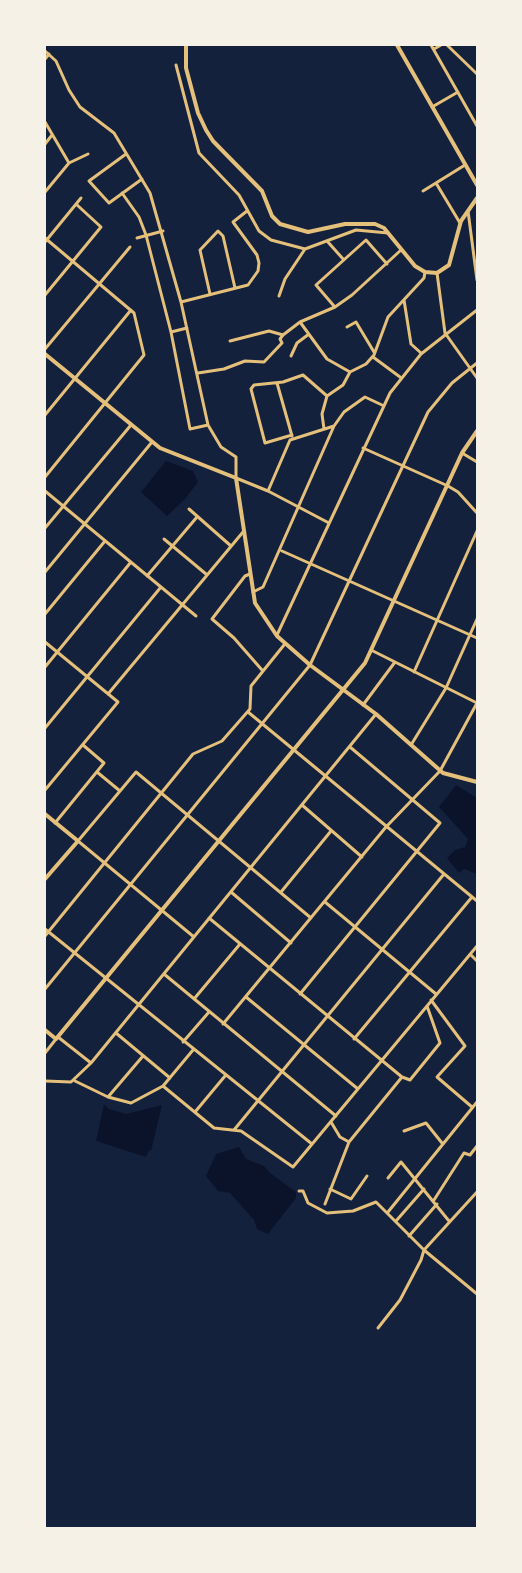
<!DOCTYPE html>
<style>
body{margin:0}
#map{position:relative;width:522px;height:1573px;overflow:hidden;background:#14213d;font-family:Georgia,serif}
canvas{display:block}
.frame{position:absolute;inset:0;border:46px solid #f6f1e7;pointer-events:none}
</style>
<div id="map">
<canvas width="522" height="1573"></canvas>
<div class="frame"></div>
</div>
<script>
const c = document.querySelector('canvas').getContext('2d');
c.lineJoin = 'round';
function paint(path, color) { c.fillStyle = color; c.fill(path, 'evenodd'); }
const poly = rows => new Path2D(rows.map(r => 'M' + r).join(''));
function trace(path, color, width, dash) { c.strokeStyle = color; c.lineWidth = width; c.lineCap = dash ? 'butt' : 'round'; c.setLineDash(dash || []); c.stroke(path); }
paint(poly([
 [166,461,193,471,198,482,185,499,167,516,141,492],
 [456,785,477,798,477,874,464,869,459,873,447,858,455,850,465,847,468,839,439,807],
 [104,1104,109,1109,126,1114,162,1105,151,1151,149,1150,146,1157,96,1141],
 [239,1147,246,1159,264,1166,270,1173,296,1192,296,1198,268,1234,257,1229,254,1220,230,1193,218,1191,206,1176,216,1154]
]), '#0b132b');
trace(poly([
 [431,45,477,126],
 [447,45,477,74],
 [434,49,441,45],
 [45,51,56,61,69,90,80,107,114,133,150,193,181,302,208,425,221,447,236,457,236,478,268,491,329,523],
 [45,59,49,54],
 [176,65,199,153,239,195,259,231,271,240,305,249,356,230,388,233],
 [432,107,458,92],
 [45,122,69,163],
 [45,144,52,135],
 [126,154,89,181,109,203,142,179],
 [436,183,460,223],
 [423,191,465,165],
 [45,192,69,163,88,154],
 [122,193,139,217,146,235,171,332,190,429,208,425],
 [468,211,477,280],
 [45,238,134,313,144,355,45,477],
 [137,238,163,231],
 [327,241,344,260],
 [45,242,81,198],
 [437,273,445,333,477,378],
 [210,294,200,250,218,231,223,236,235,288],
 [45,295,101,227,76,204],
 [279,296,285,279,305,249],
 [404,300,411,344,421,353],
 [181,302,248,285,258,271,259,263,257,255,233,222,247,211],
 [334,306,316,285,366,240,387,264],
 [300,322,327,359,350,372],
 [347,327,356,322,374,352],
 [171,332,187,328],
 [230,341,269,331,283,335],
 [45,349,130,247],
 [291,356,297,343,309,334],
 [373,357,400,377],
 [198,373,224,369,245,361,264,362,282,343,280,339,283,335,300,322,335,307,352,295,401,250],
 [277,383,292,436],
 [45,415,131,310],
 [324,429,322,414,327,396,343,385,350,372,366,364,374,355,388,317,424,278,425,272],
 [292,435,265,443,251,389,254,385,283,382,303,375,327,396],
 [363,448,448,486,458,492,477,513],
 [462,453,477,462],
 [45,491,196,616],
 [268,491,290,440,334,426],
 [189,509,231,546],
 [45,528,131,425],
 [164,539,206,574],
 [282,551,477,638],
 [45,572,152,442],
 [250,574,245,576,212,619,234,638,262,670],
 [147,576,197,517],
 [253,592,263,587,334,426,344,412,365,397,382,405],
 [45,614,105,541],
 [277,635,390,393,421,354,477,310],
 [45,642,118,702,45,790],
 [373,651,477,703],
 [45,667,131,562],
 [414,672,477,531],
 [108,694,243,532],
 [363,705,395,662],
 [248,712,477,901],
 [45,728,161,587],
 [411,745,446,688,477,619],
 [97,772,120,791],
 [302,805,362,857],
 [55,823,104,763,83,745],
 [231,892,291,943],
 [281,892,331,831],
 [325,902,436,994],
 [209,918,402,1077,349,1142,325,1204],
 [45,929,312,1144],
 [45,936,193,754,222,741,250,709,251,686,284,645],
 [194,937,78,841,136,772,311,918],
 [470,954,477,961],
 [164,974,336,1116],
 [45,989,310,665,428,412,452,383,477,363],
 [300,994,440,823,350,747],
 [246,997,358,1089],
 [194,999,240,944],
 [431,1000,465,1046,437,1077,472,1107],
 [223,1024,386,827,440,771,477,703],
 [116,1033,170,1078],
 [58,1037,91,1063],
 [354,1039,472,897],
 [183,1042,209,1012],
 [45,1053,56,1039],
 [402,1077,410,1080,440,1043,427,1006],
 [45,1081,71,1082,91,1063,376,714],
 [75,1081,108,1097,131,1103,163,1086,214,1128,241,1131,293,1167,477,946],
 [163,1086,193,1050],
 [108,1097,143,1056],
 [195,1112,225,1076],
 [331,1122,340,1137,349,1142],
 [234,1130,444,874],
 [404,1131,426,1123,442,1143],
 [388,1178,401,1162,449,1221],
 [330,1189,351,1199,367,1176],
 [299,1191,303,1191,308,1203,327,1213,353,1211,376,1202,424,1250,477,1294],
 [434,1200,464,1153,470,1155,477,1146],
 [388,1212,477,1102],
 [396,1221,424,1189],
 [409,1236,437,1204],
 [378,1328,400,1300,421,1260,424,1250,477,1192]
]), '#e5c07b', 3);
trace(poly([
 [186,45,186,68,198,113,206,130,213,141,262,191,272,216,280,224,308,232,345,224,375,224,384,228,415,266,425,272,437,273,449,265,461,221,477,198],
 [397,45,477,185],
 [45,354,160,448,236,478,255,603,277,636,310,665,376,714,443,773,477,782],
 [45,814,78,841,45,879],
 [45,1030,56,1039,365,663,462,453,477,431]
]), '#e5c07b', 4);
</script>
